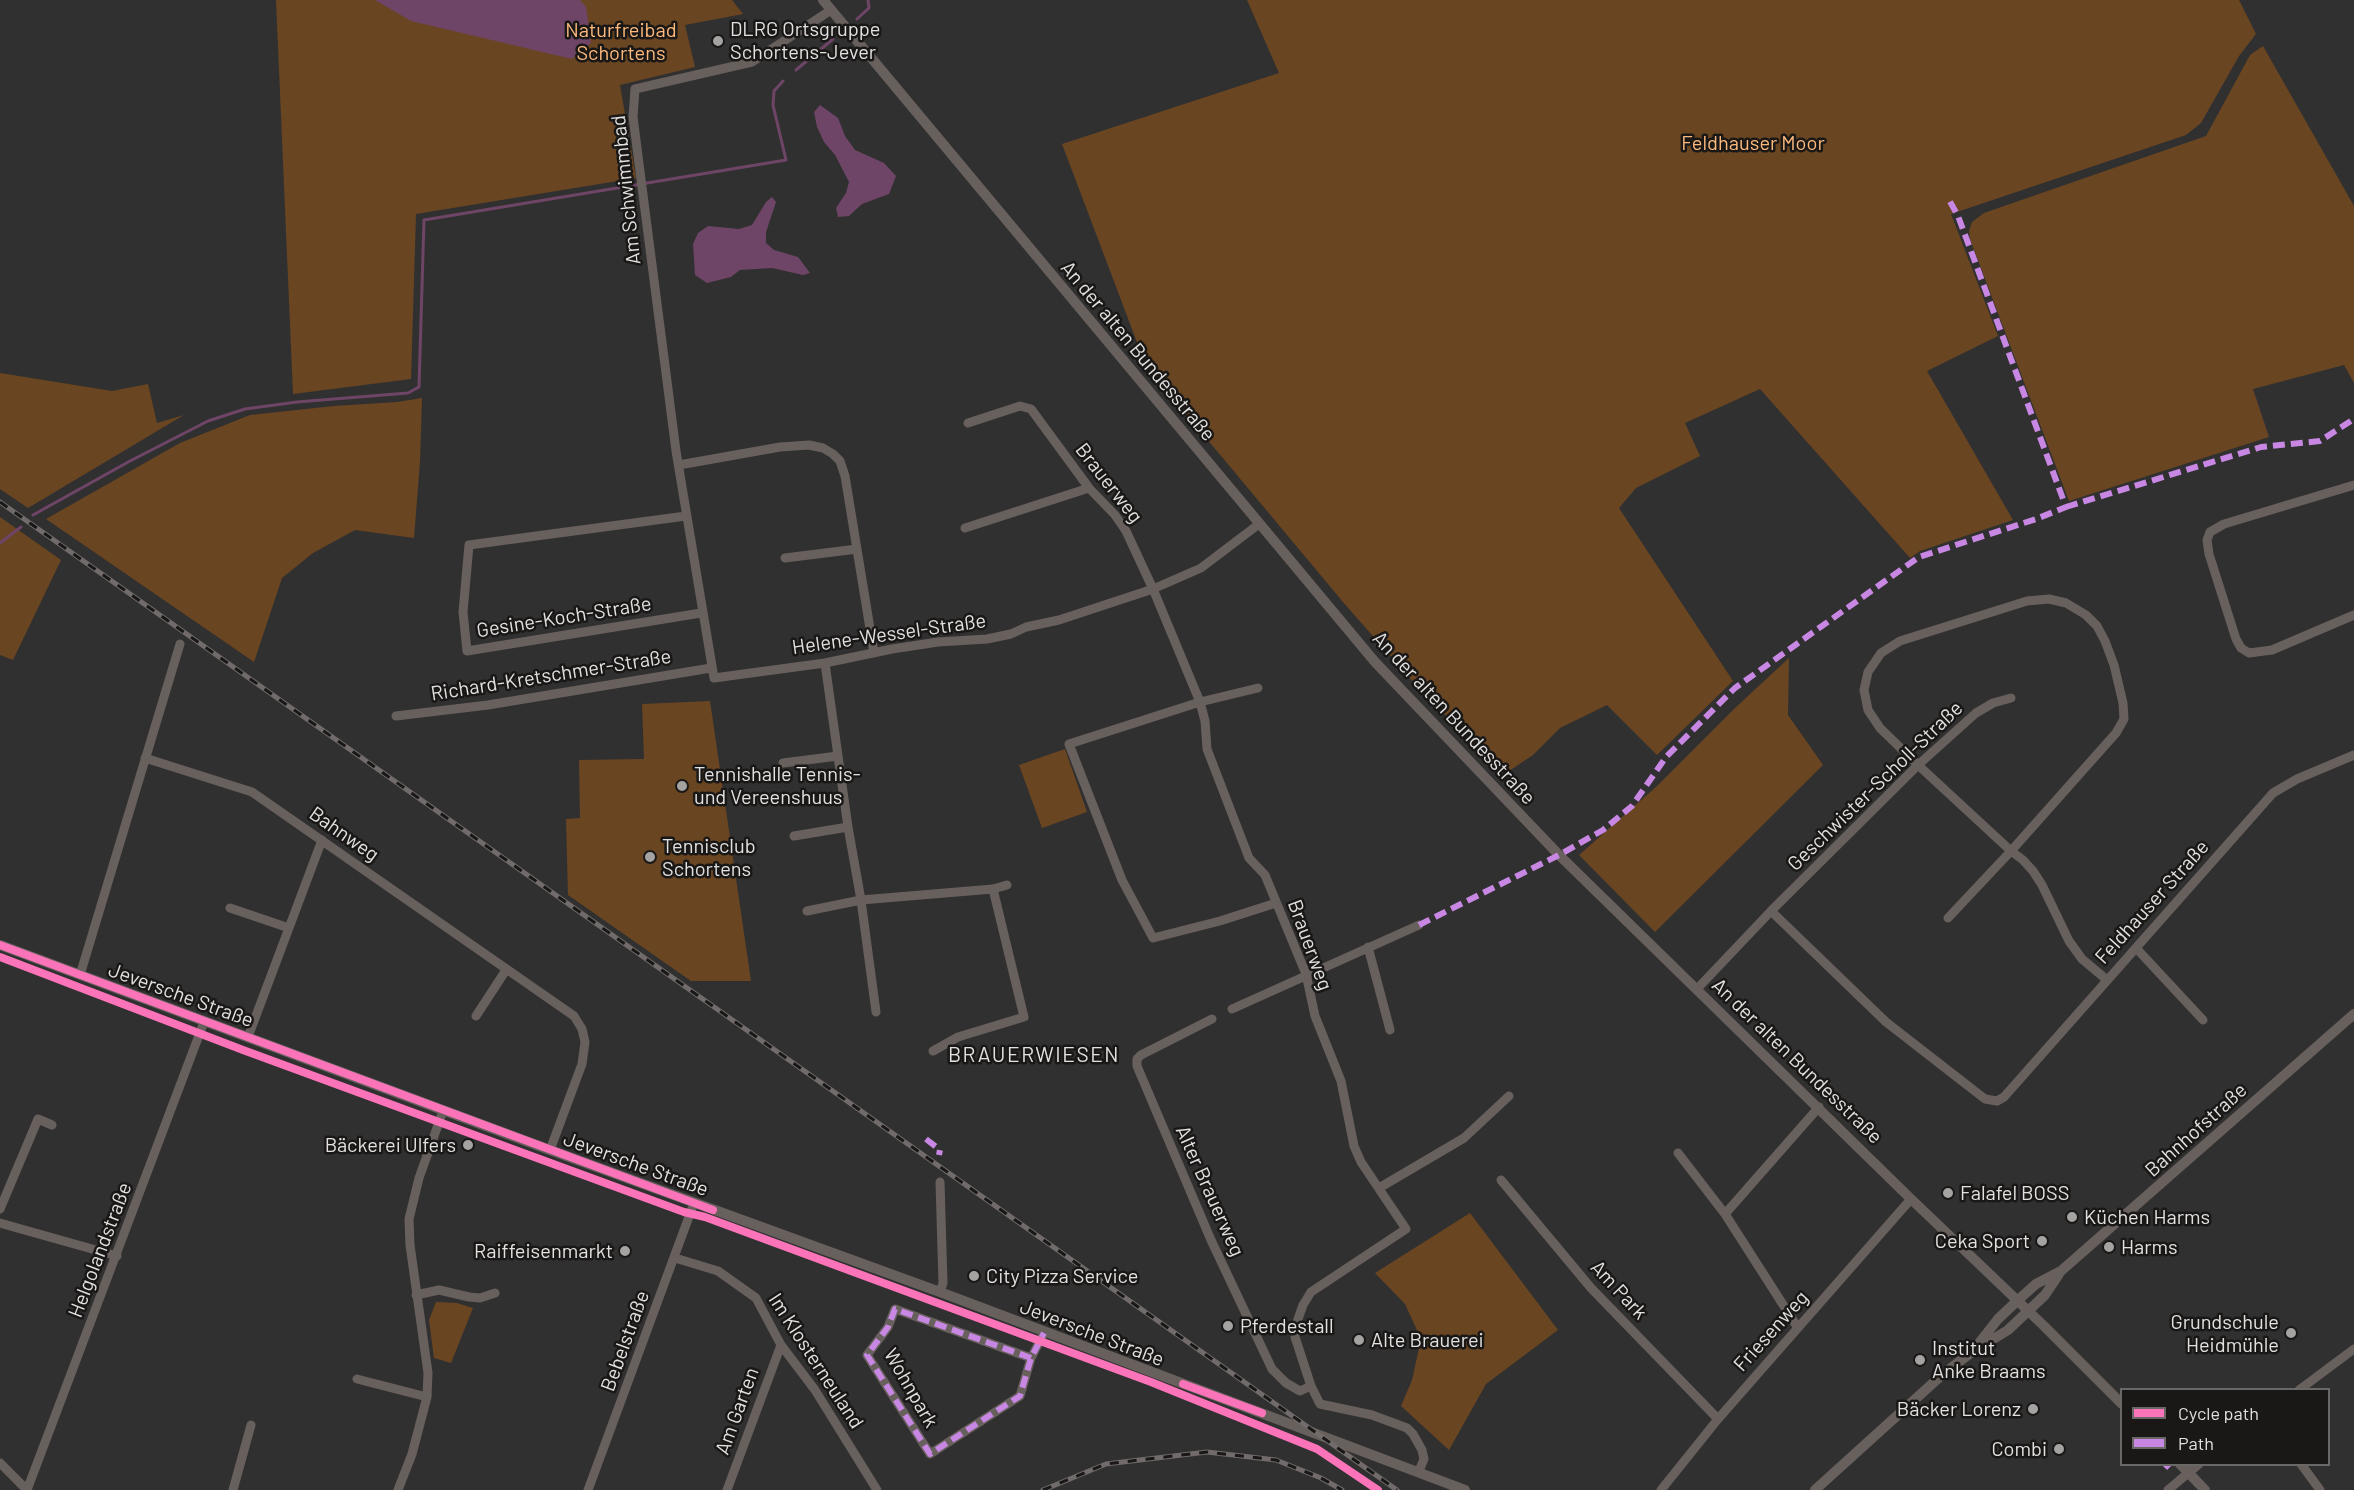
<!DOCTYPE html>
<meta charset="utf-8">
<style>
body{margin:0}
#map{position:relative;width:2354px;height:1490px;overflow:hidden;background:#313030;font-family:Barlow,sans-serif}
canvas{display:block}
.legend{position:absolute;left:2120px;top:1388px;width:210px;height:78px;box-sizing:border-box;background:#191817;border:2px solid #6a6867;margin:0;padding:8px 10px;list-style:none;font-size:18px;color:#e3e0e0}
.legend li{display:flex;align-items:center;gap:12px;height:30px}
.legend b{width:30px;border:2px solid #6a6867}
</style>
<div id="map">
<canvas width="2354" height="1490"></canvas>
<ul class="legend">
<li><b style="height:8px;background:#fb73b8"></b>Cycle path</li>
<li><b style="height:8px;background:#c787e3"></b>Path</li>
</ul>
</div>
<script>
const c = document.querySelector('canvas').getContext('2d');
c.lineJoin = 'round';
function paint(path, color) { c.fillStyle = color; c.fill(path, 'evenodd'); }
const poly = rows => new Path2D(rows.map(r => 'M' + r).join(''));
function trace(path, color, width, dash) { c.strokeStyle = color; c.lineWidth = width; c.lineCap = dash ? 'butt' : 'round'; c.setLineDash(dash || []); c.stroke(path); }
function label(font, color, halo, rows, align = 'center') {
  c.font = font + ' Barlow,sans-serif'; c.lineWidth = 5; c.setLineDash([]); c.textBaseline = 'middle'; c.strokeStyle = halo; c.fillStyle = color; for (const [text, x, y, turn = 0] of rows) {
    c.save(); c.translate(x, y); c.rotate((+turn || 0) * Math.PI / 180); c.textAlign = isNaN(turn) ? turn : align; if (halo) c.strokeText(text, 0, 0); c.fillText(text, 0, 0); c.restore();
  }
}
paint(poly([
 [276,0,732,0,743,14,685,25,695,67,620,85,636,178,416,214,411,379,293,394],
 [1247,0,2239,0,2256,34,2239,56,2201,123,2186,135,1951,214,1998,336,1927,371,2013,520,1920,551,1910,558,1760,389,1685,423,1700,456,1636,488,1619,508,1733,681,1657,755,1607,705,1560,728,1533,755,1503,775,1415,684,1343,602,1146,366,1062,144,1279,73],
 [2263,46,2354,206,2354,383,2344,365,2253,389,2269,437,2069,501,1970,239,1969,231,1972,222,1984,213,2206,136,2250,55],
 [0,373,112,391,148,384,157,423,184,415,28,508,0,489],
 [422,398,420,462,414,538,355,530,313,553,282,578,254,662,46,519,180,443,250,415,334,406,397,402],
 [0,517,61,560,13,660,0,655],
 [1789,658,1788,715,1823,765,1655,932,1579,855,1657,786,1735,708],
 [710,701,751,981,691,981,568,895,566,819,580,818,579,760,644,759,642,704],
 [1065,749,1087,812,1042,828,1019,765],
 [1470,1213,1558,1330,1486,1384,1449,1450,1401,1406,1412,1380,1421,1339,1405,1304,1375,1273],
 [436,1302,457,1303,473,1308,451,1363,434,1358,429,1320]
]), '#6a4521');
paint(poly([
 [375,0,580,0,586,7,591,43,572,59,411,21],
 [820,105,838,118,845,136,855,150,884,163,896,176,889,194,862,204,849,216,838,217,836,208,846,193,849,182,835,155,824,142,817,127,814,112],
 [772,197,776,202,766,232,766,243,774,250,798,257,810,273,803,275,772,268,740,270,731,277,707,283,695,275,693,244,698,233,708,226,739,229,752,225,766,202]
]), '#6e4566');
trace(poly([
 [857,19,869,8,868,0],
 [796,70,833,39],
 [33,515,130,461,208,421,245,409,297,402,408,393,419,387,424,220,786,160,773,105,774,91,783,81],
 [0,543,21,527]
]), '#6e4566', 3);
trace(poly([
 [831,10,752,62,635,89,633,117,676,451,714,678,825,663,892,649,938,642,987,639,1011,634,1026,627,1059,620,1153,589,1201,568,1259,524],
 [968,423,1020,406,1031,409,1089,488,1115,515,1126,531,1153,589,1200,702,1205,721,1207,749,1249,858,1265,875,1306,974,1315,1016,1341,1081,1354,1146,1361,1162,1406,1229,1311,1292,1303,1305,1297,1322,1295,1337,1311,1386,1320,1404,1372,1415,1407,1428,1413,1434,1422,1450,1424,1459,1419,1471],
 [679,465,780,447,809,445,823,448,833,454,840,461,845,476,874,653],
 [2354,485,2224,524,2210,532,2207,540,2209,554,2236,639,2241,648,2249,653,2272,650,2354,615],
 [686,516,469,545,463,612,467,651,701,613],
 [965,528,1089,488],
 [785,558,857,549],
 [1258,688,1200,702,1069,744,1122,880,1153,938,1220,921,1276,903],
 [396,716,488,705,711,668],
 [145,758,252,792,574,1016,582,1029,585,1042,582,1064,550,1150],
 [783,763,838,756],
 [848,827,861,900,876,1012],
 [794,836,848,827,825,663],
 [230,908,289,928],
 [807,911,861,900,993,889,1007,885],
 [1771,911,1886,1022,1985,1099,1997,1101,2004,1097,2273,793,2297,779,2354,755],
 [1948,918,2011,851,2116,733,2124,719,2123,703,2114,665,2105,641,2097,626,2086,615,2066,603,2049,599,2027,601,1900,641,1881,653,1868,672,1864,690,1868,710,1880,728,1918,765,2011,851,2023,860,2033,871,2042,885,2069,941,2082,959,2107,980],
 [1368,947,1390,1030],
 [2136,948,2203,1020],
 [80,975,180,644],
 [1697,989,1771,911,1918,765,1976,713,1993,703,2011,698],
 [1232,1009,1419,925],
 [476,1016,506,970],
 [1212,1019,1141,1055,1137,1059,1137,1066,1211,1240,1272,1369,1286,1383,1300,1391,1311,1386],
 [248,1037,322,840],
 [933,1051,958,1037,1024,1017,993,889],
 [1678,1153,1725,1214,1798,1328],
 [1501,1180,1591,1288,1718,1419],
 [1379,1188,1464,1138,1509,1096],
 [0,1209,38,1119,52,1125],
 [1725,1214,1819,1107],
 [0,1223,117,1256],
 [675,1258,718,1271,756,1298,781,1345,815,1390,877,1490],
 [940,1292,943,1283,940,1182],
 [416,1295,439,1290,469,1297,480,1298,495,1293],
 [1031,1358,895,1309,888,1327,867,1355,930,1454,1020,1396,1031,1358,1044,1333],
 [357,1379,427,1397],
 [2299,1390,2354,1349],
 [0,1463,27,1490],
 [2301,1464,2320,1490],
 [27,1490,204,1022],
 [233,1490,251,1425],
 [398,1490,412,1454,427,1397,428,1373,410,1245,409,1219,419,1178,443,1111],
 [588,1490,694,1203],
 [727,1490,781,1345],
 [1661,1490,1718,1419,1911,1199],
 [2168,1490,2199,1464]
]), '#68605d', 9);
trace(poly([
 [823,0,1375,662,1559,855,1911,1199,2044,1326,2122,1404],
 [0,945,550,1150,940,1292,1465,1490],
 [1972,1352,1998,1319,2017,1301,2036,1284,2061,1271,2354,1014],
 [2180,1464,2205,1490],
 [1815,1490,1943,1374,1972,1352,2008,1330,2045,1295,2059,1274]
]), '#68605d', 10);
const rail = poly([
 [0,502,1397,1490],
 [1043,1490,1106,1464,1207,1452,1276,1460,1321,1478,1342,1490]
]);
trace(rail, '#716c6b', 5);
trace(rail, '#191817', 3, [9]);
trace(poly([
 [2066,507,2261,447,2320,441,2354,419],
 [1419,925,1559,855,1603,830,1632,806,1666,757,1735,688,1902,569,1919,557,2036,519,2066,507,1958,216,1948,198],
 [926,1139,940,1150,939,1155],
 [1031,1358,895,1309,888,1327,867,1355,930,1454,1020,1396,1031,1358,1044,1333],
 [2165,1468,2169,1464]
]), '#c787e3', 6, [12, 6]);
trace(poly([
 [0,945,713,1210],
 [0,957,243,1050,684,1212,705,1217,1151,1382,1317,1449,1378,1490],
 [1183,1384,1262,1413]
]), '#fb73b8', 8);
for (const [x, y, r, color] of [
 [718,41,6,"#a5a2a2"],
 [682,786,6,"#a5a2a2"],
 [650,857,6,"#a5a2a2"],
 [468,1145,6,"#a5a2a2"],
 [1948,1193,6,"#a5a2a2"],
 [2072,1217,6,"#a5a2a2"],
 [2042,1241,6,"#a5a2a2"],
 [2109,1247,6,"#a5a2a2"],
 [625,1251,6,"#a5a2a2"],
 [974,1276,6,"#a5a2a2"],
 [1228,1326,6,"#a5a2a2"],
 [2291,1333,6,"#a5a2a2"],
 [1359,1340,6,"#a5a2a2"],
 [1920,1360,6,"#a5a2a2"],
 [2033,1409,6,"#a5a2a2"],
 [2059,1449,6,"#a5a2a2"]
]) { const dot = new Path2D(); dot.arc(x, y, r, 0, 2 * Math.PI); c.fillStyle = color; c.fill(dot); trace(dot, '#191817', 2); }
label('20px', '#e3e0e0', '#191817', [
 ["DLRG Ortsgruppe",730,29],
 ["Schortens-Jever",730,52],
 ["Tennishalle Tennis-",694,774],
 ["und Vereenshuus",694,797],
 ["Tennisclub",662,846],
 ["Schortens",662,869],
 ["Bäckerei Ulfers",456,1145,"right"],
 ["Falafel BOSS",1960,1193],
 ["Küchen Harms",2084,1217],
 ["Ceka Sport",2030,1241,"right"],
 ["Harms",2121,1247],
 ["Raiffeisenmarkt",613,1251,"right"],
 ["City Pizza Service",986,1276],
 ["Grundschule",2279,1322,"right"],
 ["Heidmühle",2279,1345,"right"],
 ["Pferdestall",1240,1326],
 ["Alte Brauerei",1371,1340],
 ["Institut",1932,1348],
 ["Anke Braams",1932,1371],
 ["Bäcker Lorenz",2021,1409,"right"],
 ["Combi",2047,1449,"right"]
], 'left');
label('20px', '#feba7d', '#191817', [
 ["Naturfreibad",621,30],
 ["Schortens",621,53],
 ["Feldhauser Moor",1753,143]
]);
label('20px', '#e3e0e0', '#191817', [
 ["Am Schwimmbad",626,190,-96],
 ["An der alten Bundesstraße",1138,351,50],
 ["Brauerweg",1109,483,52],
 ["Gesine-Koch-Straße",564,617,-9],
 ["Helene-Wessel-Straße",889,634,-8],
 ["Richard-Kretschmer-Straße",551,675,-9],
 ["An der alten Bundesstraße",1454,718,47],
 ["Geschwister-Scholl-Straße",1875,786,-44],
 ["Bahnweg",344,834,35],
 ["Feldhauser Straße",2152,902,-48],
 ["Brauerweg",1310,945,70],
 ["Jeversche Straße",181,995,20],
 ["An der alten Bundesstraße",1797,1061,44],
 ["Bahnhofstraße",2196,1130,-42],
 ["Jeversche Straße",636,1164,20],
 ["Alter Brauerweg",1210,1191,66],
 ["Helgolandstraße",100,1250,-69],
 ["Am Park",1619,1290,47],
 ["Friesenweg",1771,1331,-48],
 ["Jeversche Straße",1092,1333,21],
 ["Bebelstraße",625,1341,-70],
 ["Im Klosterneuland",816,1361,57],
 ["Wohnpark",911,1388,60],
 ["Am Garten",737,1411,-70]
]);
c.letterSpacing = '1.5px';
label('21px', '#e3e0e0', '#191817', [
 ["BRAUERWIESEN",1034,1055]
]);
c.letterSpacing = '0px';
</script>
